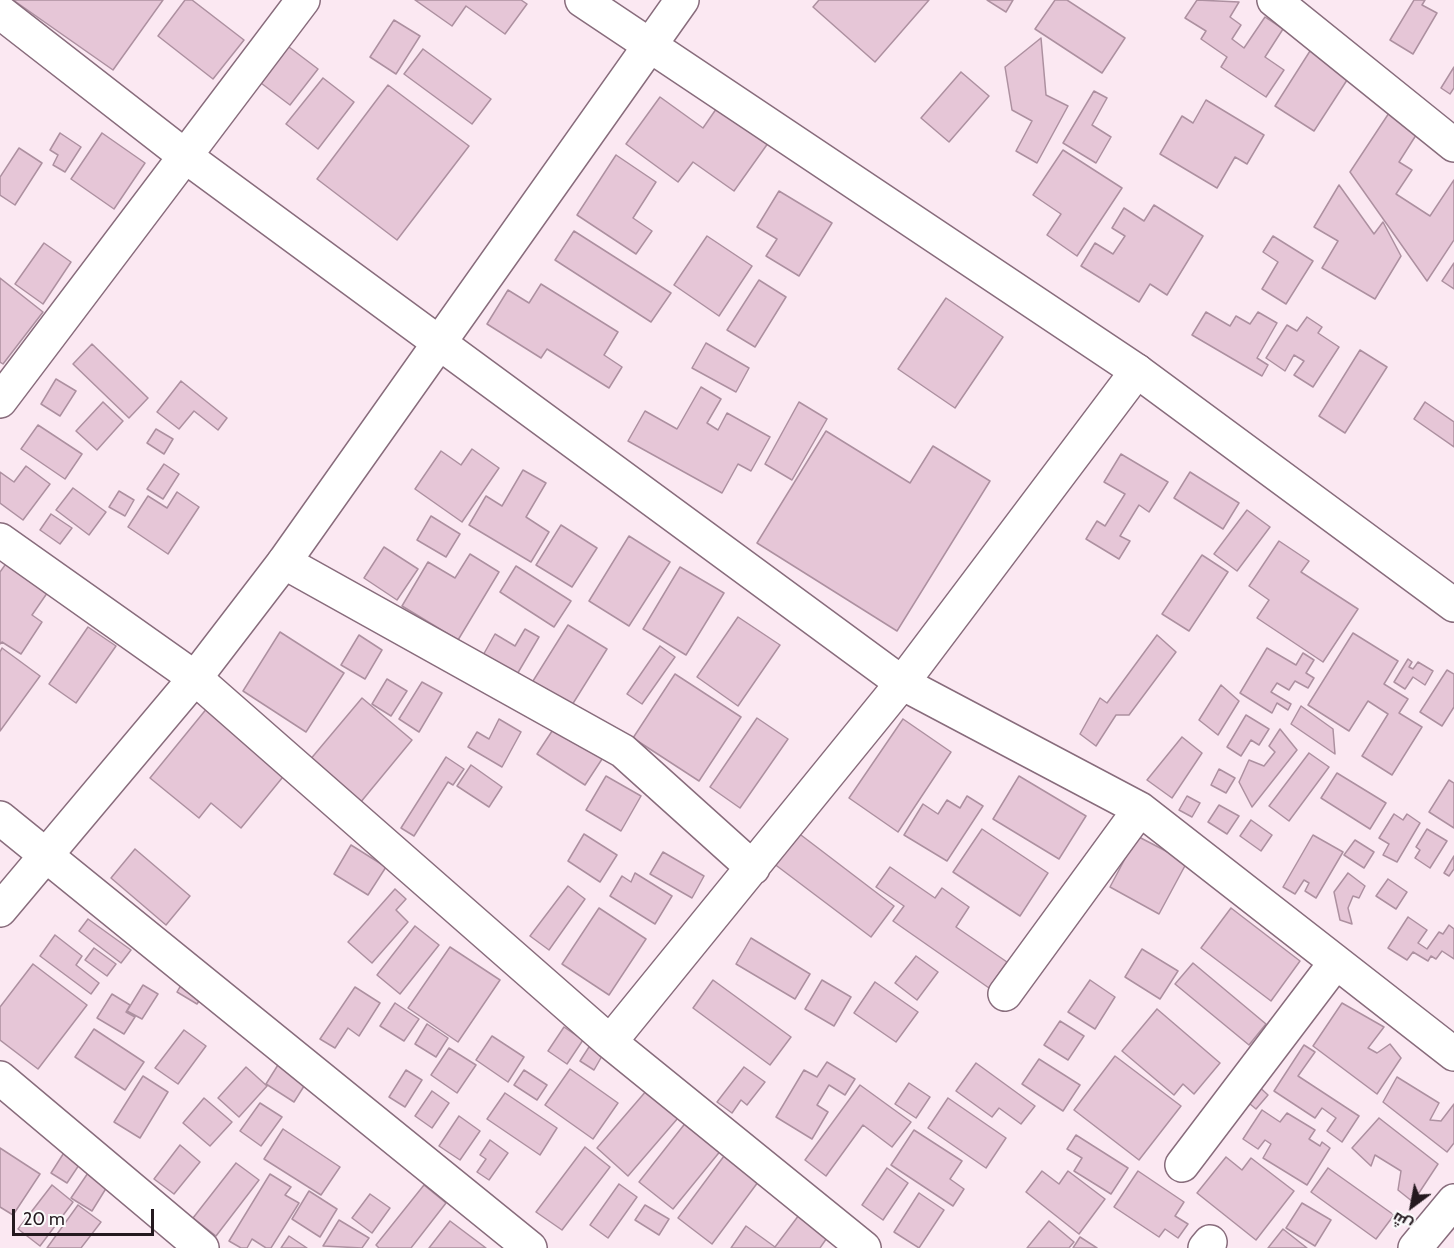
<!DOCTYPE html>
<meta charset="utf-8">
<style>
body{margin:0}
#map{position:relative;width:1454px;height:1248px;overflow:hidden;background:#fbe8f2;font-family:Cabin,Cairo,sans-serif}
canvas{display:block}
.north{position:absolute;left:1382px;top:1176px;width:60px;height:60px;-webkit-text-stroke:4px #fbfbfb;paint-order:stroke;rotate:212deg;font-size:16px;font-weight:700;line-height:24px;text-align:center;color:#24191f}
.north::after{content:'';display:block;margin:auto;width:21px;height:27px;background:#24191f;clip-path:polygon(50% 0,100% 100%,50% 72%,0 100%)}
.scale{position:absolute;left:12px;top:1209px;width:142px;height:27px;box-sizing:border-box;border:3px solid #24191f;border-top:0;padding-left:8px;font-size:18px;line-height:21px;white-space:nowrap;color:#24191f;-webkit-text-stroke:4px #fbfbfb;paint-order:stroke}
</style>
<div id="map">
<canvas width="1454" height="1248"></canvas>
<div class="north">ش</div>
<div class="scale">20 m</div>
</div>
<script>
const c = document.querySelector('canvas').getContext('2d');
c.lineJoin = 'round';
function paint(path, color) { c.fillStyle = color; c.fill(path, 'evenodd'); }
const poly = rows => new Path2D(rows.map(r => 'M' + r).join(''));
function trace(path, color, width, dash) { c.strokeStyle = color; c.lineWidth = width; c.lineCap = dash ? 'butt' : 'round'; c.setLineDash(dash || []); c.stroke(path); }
const building = poly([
 [13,0,163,0,113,70,13,0],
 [185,0,192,0,244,40,213,79,158,36,185,0],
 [415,0,521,0,527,4,505,34,466,6,452,26,415,0],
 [819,0,929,0,875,62,813,7,819,0],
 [987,0,1013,0,1006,12,987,0],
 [1055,0,1067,0,1125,38,1102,73,1035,29,1055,0],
 [1197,0,1239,2,1230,17,1241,25,1232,39,1244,48,1265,17,1283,29,1265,57,1284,70,1266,97,1221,67,1227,57,1201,39,1206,31,1185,18,1197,0],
 [1414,0,1425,0,1422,5,1437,13,1413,54,1390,40,1414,0],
 [394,20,420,36,396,74,370,57,394,20],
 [1041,38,1046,95,1068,106,1037,163,1016,151,1032,121,1012,110,1005,67,1041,38],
 [285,44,318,69,290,105,257,80,285,44],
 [423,49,491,99,472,124,404,74,423,49],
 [1310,51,1349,77,1314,131,1275,106,1310,51],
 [1454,67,1454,88,1450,94,1441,88,1454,67],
 [961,72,989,96,949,142,921,118,961,72],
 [323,78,354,102,318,149,286,124,323,78],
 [388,85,469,146,397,240,317,179,388,85],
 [1094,91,1107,98,1092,125,1111,137,1096,163,1063,143,1094,91],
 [660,97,703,128,721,102,771,139,734,191,693,162,678,182,626,144,660,97],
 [1206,100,1264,135,1247,164,1235,157,1217,188,1160,154,1182,116,1193,123,1206,100],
 [1389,113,1418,132,1399,162,1412,170,1396,194,1430,216,1454,180,1454,240,1427,281,1350,172,1389,113],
 [60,133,81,147,65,172,53,165,58,155,50,150,60,133],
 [102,133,145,163,114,209,71,179,102,133],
 [19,148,42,163,15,205,0,195,0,177,19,148],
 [1063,150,1122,188,1077,256,1047,235,1061,214,1033,195,1063,150],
 [616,155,656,182,633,218,652,231,636,254,577,215,616,155],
 [1339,185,1374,234,1383,222,1401,256,1375,299,1322,268,1338,241,1314,227,1339,185],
 [779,191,832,223,799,276,766,256,777,239,757,227,779,191],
 [1154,205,1203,236,1167,295,1150,284,1139,302,1081,266,1095,243,1113,254,1125,236,1112,228,1124,208,1144,221,1154,205],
 [574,231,671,293,651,322,555,260,574,231],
 [707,236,752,266,719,316,674,285,707,236],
 [1273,236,1313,261,1286,304,1262,289,1278,262,1263,252,1273,236],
 [44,243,71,262,43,304,15,284,44,243],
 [1454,263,1454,289,1442,281,1454,263],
 [0,278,43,312,3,364,0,362,0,278],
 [759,280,786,297,755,347,727,330,759,280],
 [541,284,618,332,604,355,622,367,609,388,547,349,541,358,487,324,508,290,529,303,541,284],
 [946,298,1003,337,955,408,898,369,946,298],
 [1206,312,1230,326,1236,316,1250,324,1258,312,1277,323,1257,358,1268,365,1262,376,1192,335,1206,312],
 [1307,317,1322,327,1318,333,1339,347,1313,387,1294,375,1304,361,1294,355,1285,371,1266,358,1287,325,1297,331,1307,317],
 [706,343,749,368,736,392,692,368,706,343],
 [92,344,148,398,129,418,73,364,92,344],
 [1360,350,1387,367,1345,433,1319,416,1360,350],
 [56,379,76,391,60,416,41,404,56,379],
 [181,381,227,418,218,430,194,411,179,429,157,412,181,381],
 [701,387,721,399,707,423,718,430,727,413,770,437,751,471,738,464,722,493,628,441,645,411,677,429,701,387],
 [103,402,123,421,97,450,76,431,103,402],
 [799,402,827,419,792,480,765,464,799,402],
 [1425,402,1454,422,1454,447,1414,419,1425,402],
 [38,425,82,454,65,479,21,449,38,425],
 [156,429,173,439,164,454,147,443,156,429],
 [826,431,910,483,933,446,990,481,897,631,757,543,826,431],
 [472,449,499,468,462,522,415,489,441,451,461,465,472,449],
 [1121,454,1168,482,1149,512,1139,505,1120,536,1130,541,1119,559,1086,539,1097,521,1105,526,1125,494,1104,482,1121,454],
 [164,464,179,474,163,499,147,489,164,464],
 [26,466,50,484,23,520,0,503,0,472,14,482,26,466],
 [523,470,546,483,526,517,549,532,531,562,469,525,486,496,502,506,523,470],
 [1190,472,1239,503,1223,529,1174,498,1190,472],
 [73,488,106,512,89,535,56,510,73,488],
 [119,491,134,500,125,516,109,507,119,491],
 [177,492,199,507,168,554,128,527,148,496,167,508,177,492],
 [1247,510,1270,527,1237,571,1214,554,1247,510],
 [51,514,72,528,60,544,40,530,51,514],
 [431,516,460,534,446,557,417,540,431,516],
 [561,525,597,548,572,587,536,565,561,525],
 [629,536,670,562,629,626,589,601,629,536],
 [1279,541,1309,561,1301,572,1358,609,1323,662,1257,618,1269,600,1249,586,1279,541],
 [384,547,418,569,397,600,364,578,384,547],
 [470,554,499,572,458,640,402,606,428,562,455,578,470,554],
 [1202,555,1228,572,1189,631,1162,614,1202,555],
 [10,558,52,586,32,615,42,622,21,654,2,642,0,644,0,572,10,558],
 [516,566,571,601,554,627,500,592,516,566],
 [680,567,724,593,686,655,643,629,680,567],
 [738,617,780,645,738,706,697,677,738,617],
 [568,625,607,649,567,713,528,689,568,625],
 [88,627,116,646,76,703,49,684,88,627],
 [525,629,539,637,516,676,482,657,495,634,515,646,525,629],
 [280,632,344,673,306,732,243,691,280,632],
 [1353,633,1398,661,1384,684,1408,699,1399,713,1422,727,1392,775,1362,756,1388,714,1368,701,1349,731,1308,705,1353,633],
 [359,635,382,650,365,679,341,665,359,635],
 [1157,635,1176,652,1129,715,1116,715,1096,746,1080,734,1100,698,1107,703,1157,635],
 [660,646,675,657,642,704,627,694,660,646],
 [2,648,40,676,0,731,0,652,2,648],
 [1267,648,1296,665,1303,653,1314,660,1306,673,1314,678,1308,688,1295,681,1289,690,1277,683,1271,692,1291,704,1288,710,1277,703,1272,713,1240,693,1267,648],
 [1408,659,1412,662,1409,667,1413,669,1418,662,1433,671,1425,685,1413,677,1405,689,1394,682,1408,659],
 [1447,670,1454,674,1454,707,1442,726,1420,712,1447,670],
 [675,674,741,717,699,781,633,738,675,674],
 [387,679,407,691,391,716,372,704,387,679],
 [422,682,442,693,419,732,399,719,422,682],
 [1221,685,1239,701,1218,735,1199,720,1221,685],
 [362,698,412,740,360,803,309,761,362,698],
 [1301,706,1333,729,1335,754,1291,724,1301,706],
 [208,707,287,772,241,828,211,803,199,818,150,778,208,707],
 [1246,715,1269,729,1259,745,1251,740,1241,756,1227,747,1246,715],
 [757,718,788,739,740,808,710,787,757,718],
 [499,719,521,732,502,767,468,747,477,732,489,739,499,719],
 [903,719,951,752,898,832,849,798,903,719],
 [558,722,606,753,585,785,537,754,558,722],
 [1280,729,1297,750,1252,807,1239,782,1249,760,1264,766,1275,752,1269,746,1280,729],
 [1182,737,1202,753,1172,798,1147,780,1182,737],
 [1309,753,1329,767,1289,821,1269,806,1309,753],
 [446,757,464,769,453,785,448,782,414,836,401,828,446,757],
 [471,765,502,787,489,807,457,786,471,765],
 [1219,769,1235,778,1226,793,1211,785,1219,769],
 [1337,773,1386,803,1370,829,1321,798,1337,773],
 [606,776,641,796,621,831,586,810,606,776],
 [1019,776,1086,816,1059,859,993,819,1019,776],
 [1449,780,1454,783,1454,828,1429,812,1449,780],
 [967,796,983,806,947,861,904,835,923,804,938,814,947,800,960,808,967,796],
 [1187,796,1200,803,1192,817,1179,810,1187,796],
 [1219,805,1239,816,1227,834,1208,822,1219,805],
 [1394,814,1403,820,1407,814,1420,823,1397,862,1383,855,1389,844,1379,838,1394,814],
 [1251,820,1272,835,1261,851,1240,836,1251,820],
 [982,829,1048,873,1020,916,953,872,982,829],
 [1427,829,1447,841,1430,868,1415,858,1420,850,1416,847,1427,829],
 [797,832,894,906,871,937,773,863,797,832],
 [584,834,617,855,600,882,568,861,584,834],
 [1313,835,1343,852,1316,898,1305,891,1309,883,1304,880,1295,894,1283,887,1313,835],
 [1137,836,1187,862,1159,914,1110,887,1137,836],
 [1355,840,1374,852,1364,868,1344,855,1355,840],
 [351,845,386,867,368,895,334,874,351,845],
 [135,849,190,896,166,925,111,878,135,849],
 [663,852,704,876,692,898,650,874,663,852],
 [1454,856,1454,869,1449,876,1444,873,1454,856],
 [890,867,935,898,942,888,969,907,956,927,1007,962,989,988,893,921,904,906,876,887,890,867],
 [635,873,672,896,655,924,610,896,622,876,631,882,635,873],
 [1348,873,1365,886,1359,898,1353,896,1348,908,1352,924,1340,920,1334,892,1348,873],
 [1388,879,1407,892,1396,909,1376,896,1388,879],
 [568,886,585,899,549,950,530,936,568,886],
 [395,889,406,899,396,910,408,922,372,963,348,942,395,889],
 [599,908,646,939,609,995,562,964,599,908],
 [1231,908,1300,961,1271,1001,1201,948,1231,908],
 [1408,917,1427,930,1418,943,1427,949,1439,932,1443,934,1449,925,1454,929,1454,959,1442,951,1436,959,1431,956,1428,961,1413,952,1407,960,1388,948,1408,917],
 [88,919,131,950,121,963,79,931,88,919],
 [415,926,439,945,400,994,377,975,415,926],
 [55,935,82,956,76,965,99,983,91,994,40,956,55,935],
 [751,938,810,974,795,999,736,964,751,938],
 [450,947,500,980,458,1042,408,1008,450,947],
 [94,948,116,964,107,976,85,960,94,948],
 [1142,949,1178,971,1160,999,1125,977,1142,949],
 [916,956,938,972,917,1000,895,983,916,956],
 [1193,963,1266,1024,1249,1045,1175,984,1193,963],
 [33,964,87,1005,38,1069,0,1040,0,1007,33,964],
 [185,978,205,992,197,1004,177,992,185,978],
 [713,980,791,1037,770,1065,693,1008,713,980],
 [822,980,851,997,834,1026,805,1009,822,980],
 [1090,980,1115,997,1095,1029,1068,1012,1090,980],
 [875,982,918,1012,896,1042,854,1013,875,982],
 [143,985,158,994,142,1019,127,1011,143,985],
 [355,987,380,1003,359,1036,348,1028,335,1048,320,1039,355,987],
 [112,994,130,1005,126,1012,135,1017,124,1034,97,1018,112,994],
 [395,1003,419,1019,404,1041,380,1026,395,1003],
 [1342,1003,1384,1027,1368,1048,1377,1053,1390,1044,1401,1058,1377,1094,1313,1046,1342,1003],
 [1157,1009,1220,1063,1194,1094,1183,1084,1174,1095,1122,1051,1157,1009],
 [1060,1021,1084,1036,1068,1060,1044,1045,1060,1021],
 [427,1024,448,1038,436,1057,415,1044,427,1024],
 [564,1027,583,1040,567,1064,548,1051,564,1027],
 [94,1029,144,1062,125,1090,75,1057,94,1029],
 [184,1030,206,1046,178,1084,155,1068,184,1030],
 [492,1036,524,1057,508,1082,476,1060,492,1036],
 [1304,1045,1315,1052,1298,1076,1359,1116,1342,1142,1327,1131,1336,1118,1322,1108,1315,1118,1274,1091,1304,1045],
 [589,1047,602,1056,594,1070,580,1061,589,1047],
 [449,1048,476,1065,457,1093,431,1075,449,1048],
 [1115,1056,1181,1106,1139,1160,1074,1110,1115,1056],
 [283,1057,311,1075,294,1102,266,1084,283,1057],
 [1039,1059,1080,1085,1063,1111,1022,1084,1039,1059],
 [827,1062,855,1079,845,1095,829,1085,817,1105,828,1112,812,1139,776,1117,804,1070,817,1077,827,1062],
 [976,1063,1035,1106,1021,1124,999,1108,992,1117,956,1091,976,1063],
 [246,1067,267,1086,239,1117,218,1098,246,1067],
 [744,1067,765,1082,747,1105,741,1100,732,1113,717,1102,744,1067],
 [570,1069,618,1103,593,1139,545,1105,570,1069],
 [406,1070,422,1080,405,1107,389,1097,406,1070],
 [524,1070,547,1085,537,1100,514,1085,524,1070],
 [143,1076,168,1092,140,1138,114,1122,143,1076],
 [1397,1077,1439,1103,1430,1120,1441,1121,1454,1104,1454,1143,1447,1152,1383,1102,1397,1077],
 [909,1083,930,1097,916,1118,895,1104,909,1083],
 [1256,1084,1268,1095,1256,1109,1244,1099,1256,1084],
 [860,1085,911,1122,892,1147,863,1125,826,1176,805,1160,860,1085],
 [647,1090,678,1118,628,1176,597,1148,647,1090],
 [432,1091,449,1103,432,1128,415,1116,432,1091],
 [505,1093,557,1128,540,1155,487,1119,505,1093],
 [204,1098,232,1122,210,1146,183,1123,204,1098],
 [948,1098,1006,1138,986,1168,928,1128,948,1098],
 [260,1103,282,1117,261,1146,240,1131,260,1103],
 [1262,1110,1280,1122,1287,1113,1315,1130,1309,1139,1320,1146,1322,1142,1330,1148,1307,1185,1263,1158,1271,1144,1265,1140,1258,1149,1243,1139,1262,1110],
 [459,1116,480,1131,460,1160,439,1146,459,1116],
 [1379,1118,1438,1164,1413,1202,1398,1190,1401,1171,1375,1155,1371,1166,1352,1148,1379,1118],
 [687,1121,722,1149,673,1209,639,1182,687,1121],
 [283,1129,340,1167,321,1195,264,1159,283,1129],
 [914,1130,962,1161,950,1179,964,1189,953,1206,891,1165,914,1130],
 [1076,1135,1128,1168,1111,1194,1074,1171,1082,1158,1067,1149,1076,1135],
 [490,1140,508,1153,489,1180,477,1172,486,1159,480,1155,490,1140],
 [180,1145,200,1162,174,1194,154,1179,180,1145],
 [585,1147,610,1167,562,1230,536,1212,585,1147],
 [0,1148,40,1174,13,1215,0,1207,0,1148],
 [67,1148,83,1159,67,1183,51,1173,67,1148],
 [730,1148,764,1174,712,1244,678,1218,730,1148],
 [1226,1157,1242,1170,1251,1158,1294,1191,1256,1240,1197,1193,1226,1157],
 [236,1163,259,1180,216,1236,193,1218,236,1163],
 [887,1168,908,1183,883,1220,862,1205,887,1168],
 [1328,1168,1394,1215,1376,1239,1311,1192,1328,1168],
 [90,1170,110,1182,92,1211,71,1198,90,1170],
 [1042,1171,1059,1184,1068,1171,1105,1199,1079,1234,1026,1192,1042,1171],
 [1138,1171,1184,1202,1175,1216,1188,1224,1178,1238,1165,1229,1159,1237,1114,1207,1138,1171],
 [270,1174,291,1187,285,1195,299,1203,271,1248,266,1248,252,1239,247,1248,241,1248,229,1241,270,1174],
 [619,1184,637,1197,608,1238,590,1225,619,1184],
 [52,1185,73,1202,40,1246,18,1229,52,1185],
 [424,1185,446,1203,411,1248,379,1248,376,1245,424,1185],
 [309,1191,337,1209,320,1237,292,1219,309,1191],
 [919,1193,944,1210,919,1248,894,1232,919,1193],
 [370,1194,390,1208,372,1233,352,1218,370,1194],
 [1302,1203,1331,1220,1315,1246,1286,1228,1302,1203],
 [78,1205,101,1222,81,1248,47,1248,78,1205],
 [645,1205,669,1219,659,1235,635,1220,645,1205],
 [802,1211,831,1232,820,1248,731,1248,746,1226,775,1247,802,1211],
 [339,1220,369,1238,362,1248,323,1246,339,1220],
 [450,1221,486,1248,429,1248,450,1221],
 [1049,1221,1074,1242,1069,1248,1027,1248,1049,1221],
 [1283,1229,1307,1248,1268,1248,1283,1229],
 [289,1236,307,1248,281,1248,289,1236],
 [1080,1237,1097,1248,1073,1248,1080,1237]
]);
paint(building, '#e6c6d7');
trace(building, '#ad90a0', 1.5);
const street = poly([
 [1274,0,1454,145],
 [0,12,185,156,902,683,1140,809,1454,1054],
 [0,401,303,0],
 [0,540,195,678,610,1042,864,1248],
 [284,562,623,751,753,868],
 [0,818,530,1248],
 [1005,994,1140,809],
 [610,1042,902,683,1137,371],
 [0,1078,202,1248],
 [1182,1165,1336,962],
 [1205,1248,1210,1242],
 [1415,1248,1454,1201]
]);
const secondary = poly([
 [582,0,1137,371,1454,605],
 [0,910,195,678,284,562,682,0]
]);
trace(street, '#886c7c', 36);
trace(secondary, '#886c7c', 36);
trace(street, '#fff', 33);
trace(secondary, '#fff', 33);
</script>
